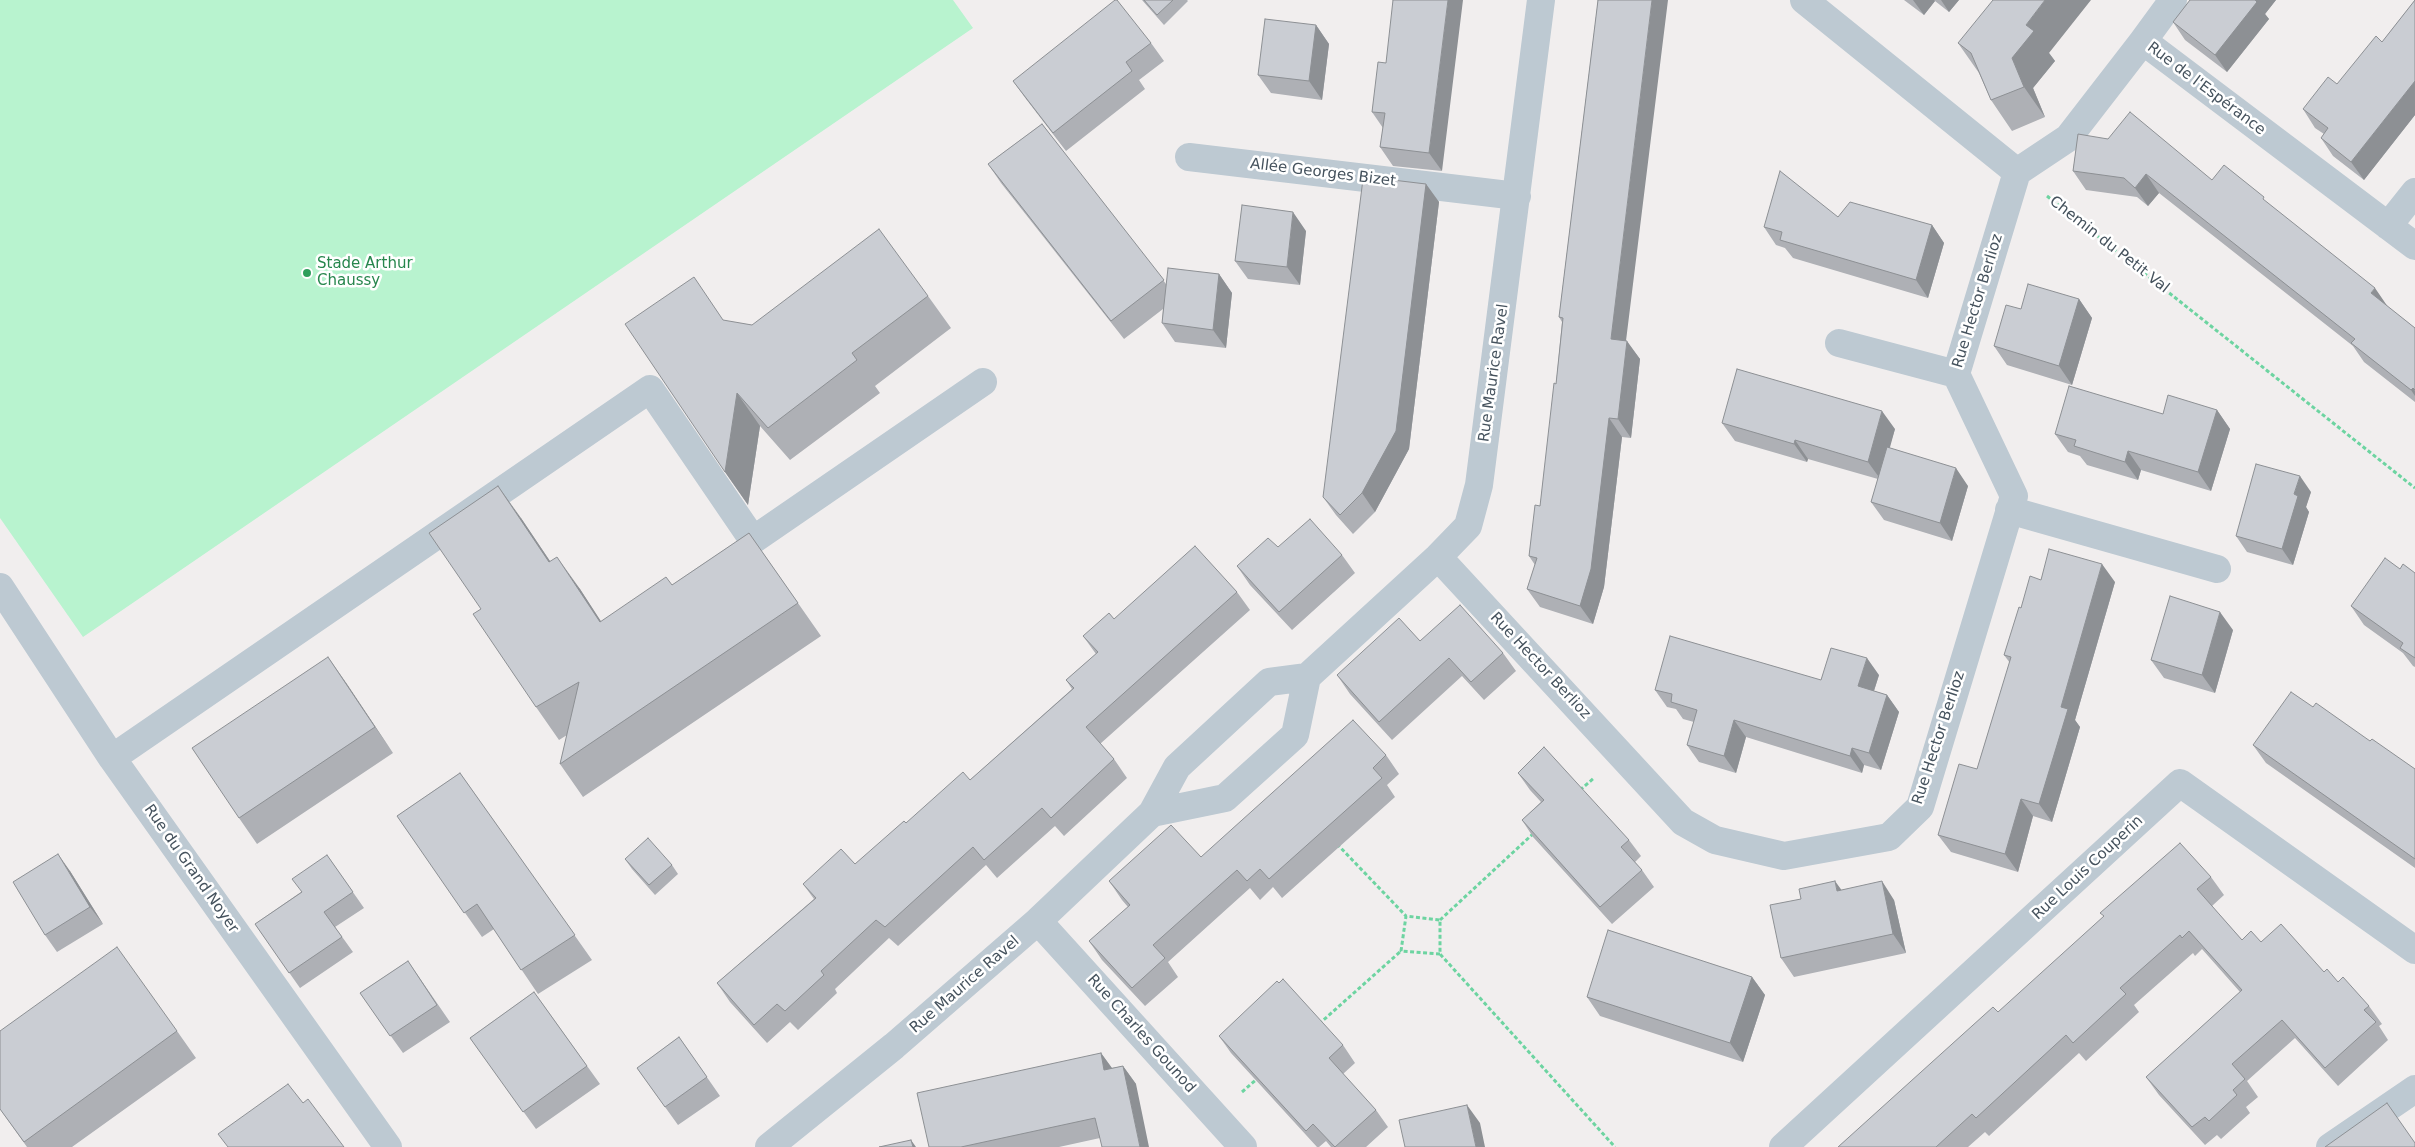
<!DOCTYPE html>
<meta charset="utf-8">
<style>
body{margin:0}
canvas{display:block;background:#f1eeee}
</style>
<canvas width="2415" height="1147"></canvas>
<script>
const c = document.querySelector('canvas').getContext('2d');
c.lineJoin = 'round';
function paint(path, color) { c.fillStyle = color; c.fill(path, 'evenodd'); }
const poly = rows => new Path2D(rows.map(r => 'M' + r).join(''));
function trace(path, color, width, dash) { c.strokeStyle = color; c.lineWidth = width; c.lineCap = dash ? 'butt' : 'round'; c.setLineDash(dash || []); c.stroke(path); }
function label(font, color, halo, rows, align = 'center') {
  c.font = font + ' "DejaVu Sans",sans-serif'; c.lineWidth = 5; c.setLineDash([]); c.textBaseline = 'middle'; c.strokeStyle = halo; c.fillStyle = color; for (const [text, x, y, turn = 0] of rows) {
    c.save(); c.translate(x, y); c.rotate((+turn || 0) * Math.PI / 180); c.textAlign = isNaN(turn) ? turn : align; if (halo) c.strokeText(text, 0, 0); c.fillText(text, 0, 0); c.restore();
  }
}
paint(poly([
 [0,0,953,0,973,28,83,637,0,518]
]), '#b8f3cf');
trace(poly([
 [2047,196,2415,488],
 [1580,790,1594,778],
 [1337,844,1406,916],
 [1440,920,1535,832],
 [1440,954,1401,951,1406,916,1440,920,1440,954,1615,1147],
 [1319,1024,1401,951],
 [1242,1092,1258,1078]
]), '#6dd4a1', 3, [4, 2.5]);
trace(poly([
 [1804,0,2017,172],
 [2143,41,2173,0],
 [1189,157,1517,196],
 [2017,172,2068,138,2143,41,2415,246],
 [2388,226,2415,192],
 [1839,343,1956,374],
 [2009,510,2217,569],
 [1438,557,1683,822,1715,840,1784,856,1889,837,1920,807,2014,496,1956,374,2017,172],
 [0,587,112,758,388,1147],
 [112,758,650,389,753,540,983,382],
 [1152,813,1225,798,1295,735,1307,677],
 [1038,921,1243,1147],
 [769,1147,894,1046,1038,921,1152,813,1177,767,1269,682,1307,677,1438,557,1468,526,1479,485,1541,0],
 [1783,1147,2180,783,2415,950],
 [2330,1147,2415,1089]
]), '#bdc9d2', 28);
paint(poly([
 [1142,0,1187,0,1188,1,1164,25],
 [1598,0,1626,341,1640,359,1631,438,1622,437,1604,587,1593,624,1540,607,1527,589,1535,565,1529,556,1540,506,1556,384,1562,322,1559,317],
 [1904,0,1959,0,1949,12,1935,1,1924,15],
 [2190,0,2276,0,2265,14,2269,19,2227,72,2185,40,2173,22],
 [2415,0,2415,115,2364,180,2333,156,2321,138,2324,134,2315,128,2303,109,2337,84,2382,42],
 [1316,25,1329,44,1322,100,1271,93,1258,75],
 [1151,43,1164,61,1139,80,1145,89,1066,151,1026,99,1013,81],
 [1958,43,2049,53,2055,61,2033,88,2045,117,2012,131,1991,100,1979,73],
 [1386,63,1442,171,1393,166,1380,147,1383,128,1372,112],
 [1042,124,1166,284,1219,274,1232,293,1226,348,1175,342,1162,323,1163,309,1124,339,1001,183,988,164],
 [2078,134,2212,180,2269,204,2388,307,2415,328,2415,402,2364,362,2353,346,2159,193,2148,206,2137,197,2086,190,2073,171],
 [1376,180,1426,184,1439,202,1409,449,1375,512,1353,534,1336,515,1323,497],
 [1838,217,1932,225,1944,243,1928,298,1793,258,1785,248,1776,245,1764,227],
 [1306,231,1300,285,1248,279,1235,261],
 [928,296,951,328,875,386,880,393,790,460,760,426,748,505,725,472,724,321,752,325],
 [2079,299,2092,318,2072,385,2007,365,1994,346,2021,309],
 [2217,410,2230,429,2211,491,2141,470,2138,480,2087,465,2080,456,2068,452,2055,434,2163,414],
 [1722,423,1895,429,1889,448,1968,486,1952,541,1884,520,1871,502,1878,479,1808,459,1807,462,1735,441],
 [2311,492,2306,507,2309,512,2293,565,2247,552,2236,536],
 [521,518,550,561,580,589,601,622,672,585,749,533,821,636,583,797,560,764,567,735,559,740,536,707,481,609],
 [1278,547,1342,555,1355,573,1292,630,1250,585,1237,566],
 [2400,569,2415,573,2415,667,2413,666,2403,653,2364,625,2351,606],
 [2041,580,2115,582,2075,720,2080,727,2052,822,2033,816,2018,872,1951,852,1938,835,1977,769,2010,663,2004,655,2021,608],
 [1237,592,1250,610,1100,744,1114,759,1127,778,1064,836,1055,826,997,878,986,865,898,946,889,938,835,989,837,993,798,1030,790,1022,767,1043,730,1002,717,983,814,899,803,884,855,864,906,823,970,780,1072,689,1066,680,1096,654,1083,636,1114,619],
 [2233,630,2215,693,2164,678,2151,660],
 [1420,641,1503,653,1516,671,1484,700,1462,676,1392,740,1350,694,1337,675],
 [328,657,393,753,257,844,239,818],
 [1879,675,1874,691,1887,695,1899,712,1881,770,1864,765,1862,773,1746,737,1736,773,1699,762,1687,745,1694,722,1683,719,1676,709,1667,707,1655,690,1821,680],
 [2313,707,2415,769,2415,868,2266,763,2253,745],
 [1386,755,1399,774,1387,785,1395,797,1282,898,1273,887,1260,900,1250,888,1168,962,1178,977,1145,1006,1102,960,1089,941,1128,907,1122,900,1109,881,1201,857],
 [460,773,592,960,538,994,494,929,482,937,397,816],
 [1518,773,1629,840,1641,856,1635,862,1642,870,1654,887,1612,924,1533,837,1522,820,1541,802,1530,790],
 [327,855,364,908,335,927,353,952,300,988,255,924,301,892],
 [625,859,672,865,678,874,655,895,632,869],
 [70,871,103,924,57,952,45,935],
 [2211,877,2224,895,2212,906,2242,940,2261,942,2324,972,2338,982,2369,1006,2382,1024,2379,1026,2388,1040,2338,1086,2295,1038,2247,1081,2258,1097,2246,1107,2250,1113,2221,1139,2217,1135,2205,1145,2159,1095,2146,1077,2240,992,2202,949,2195,956,2193,953,2134,1005,2139,1012,2086,1061,2079,1053,1989,1136,1985,1132,1968,1147,1838,1147,1998,1012],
 [1841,890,1894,900,1906,953,1794,977,1781,958],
 [408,961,450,1022,403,1053,360,993],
 [1752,977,1765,995,1743,1062,1600,1016,1587,997],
 [534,992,600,1084,536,1129,470,1038],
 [0,1031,177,1031,196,1058,72,1147,27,1147,0,1109],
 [1219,1036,1343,1045,1355,1063,1343,1074,1376,1110,1388,1127,1366,1147,1331,1147,1326,1141,1319,1147,1317,1147,1231,1053],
 [679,1037,720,1096,678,1125,637,1068],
 [1101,1053,1112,1068,1123,1066,1136,1084,1100,1138,1059,1147,929,1147]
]), '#aeb0b5');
paint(poly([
 [1448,0,1463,0,1442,171,1429,153],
 [1652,0,1668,0,1624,357,1611,339],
 [1913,0,1934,0,1935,1,1924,15],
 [1941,0,1959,0,1949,12],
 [2045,0,2091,0,2049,53,2055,61,2033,88,2045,117,2024,87,2012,58,2026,25],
 [2253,0,2276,0,2265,14,2269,19,2227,72,2215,55],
 [1316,25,1329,44,1322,100,1309,81],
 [2415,81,2415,115,2364,180,2351,162],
 [2146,174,2159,193,2148,206,2135,188],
 [1426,184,1439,202,1409,449,1375,512,1362,493],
 [1293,212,1306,231,1300,285,1287,267],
 [1932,225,1944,243,1928,298,1916,280],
 [1219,274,1232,293,1226,348,1213,330],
 [2375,288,2388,307,2371,293],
 [2079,299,2092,318,2072,385,2059,366],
 [1627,341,1640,359,1631,438,1618,419],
 [2413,388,2415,391,2415,396,2411,390],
 [737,393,760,426,748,505,725,472],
 [2217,410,2230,429,2211,491,2198,472],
 [1882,411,1895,429,1881,480,1868,462],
 [1609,418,1622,437,1604,587,1593,624,1580,606],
 [1795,440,1808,459,1807,462,1794,444],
 [2128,451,2141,470,2138,480,2125,462],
 [1956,468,1968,486,1952,541,1940,523],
 [2300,476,2311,492,2306,507,2309,512,2293,565,2282,549,2294,494],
 [498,486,521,518,572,594,549,562],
 [557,557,580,589,623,655,600,622],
 [2102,564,2115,582,2075,720,2080,727,2052,822,2039,804,2061,707],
 [2220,612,2233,630,2215,693,2202,675],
 [328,657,347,684,393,753,375,727],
 [1867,658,1879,675,1870,703,1858,686],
 [1887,695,1899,712,1881,770,1869,753],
 [1734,720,1746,737,1736,773,1724,756],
 [1852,748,1864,765,1862,773,1850,756],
 [2021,799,2033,816,2018,872,2005,854],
 [58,854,70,871,103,924,90,907],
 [1835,881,1848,899,1837,891],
 [1882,881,1894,900,1906,953,1893,934],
 [1752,977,1765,995,1743,1062,1730,1043],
 [1101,1053,1114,1071,1104,1070],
 [1123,1066,1136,1084,1149,1147,1140,1147],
 [1467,1105,1480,1123,1485,1147,1476,1147],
 [911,1140,916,1147,913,1147]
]), '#8d9094');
const building = poly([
 [1115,0,1117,0,1151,43,1126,62,1132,71,1053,133,1013,81,1115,0],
 [1144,0,1173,0,1157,15,1144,0],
 [1393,0,1448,0,1429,153,1380,147,1385,113,1372,112,1378,62,1386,63,1393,0],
 [1598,0,1652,0,1611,339,1627,341,1618,419,1609,418,1591,569,1580,606,1527,589,1537,558,1529,556,1535,505,1540,506,1554,383,1556,384,1563,318,1559,317,1598,0],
 [1993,0,2045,0,2026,25,2034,31,2012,58,2024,87,1991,100,1971,53,1958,43,1993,0],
 [2190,0,2255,0,2257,2,2215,55,2173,22,2190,0],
 [2415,0,2415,81,2351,162,2321,138,2328,128,2303,109,2328,77,2337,84,2376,36,2382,42,2415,0],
 [1265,19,1316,25,1309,81,1258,75,1265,19],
 [2130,112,2212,180,2224,165,2264,197,2263,199,2375,288,2371,293,2415,328,2415,390,2413,388,2411,390,2351,343,2355,339,2146,174,2135,188,2124,178,2073,171,2078,134,2108,139,2130,112],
 [1042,124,1164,280,1111,321,988,164,1042,124],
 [1780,171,1838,217,1850,202,1932,225,1916,280,1780,240,1782,232,1764,227,1780,171],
 [1376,178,1426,184,1396,431,1362,493,1340,515,1323,497,1363,179,1376,180,1376,178],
 [1242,205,1293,212,1287,267,1235,261,1242,205],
 [879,229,928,296,852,353,857,360,768,428,737,393,725,472,625,324,694,277,723,320,752,325,879,229],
 [1168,268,1219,274,1213,330,1162,323,1168,268],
 [2028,284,2079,299,2059,366,1994,346,2006,305,2021,309,2028,284],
 [1737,369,1882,411,1868,462,1795,440,1794,444,1722,423,1737,369],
 [2069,386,2163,414,2168,395,2217,410,2198,472,2128,451,2125,462,2074,446,2076,440,2055,434,2069,386],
 [1887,447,1956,468,1940,523,1871,502,1887,447],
 [2256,464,2300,476,2294,494,2298,496,2282,549,2236,536,2256,464],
 [498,486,549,562,557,557,600,622,666,577,672,585,749,533,798,603,560,764,579,682,536,707,473,614,481,609,429,533,498,486],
 [1310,519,1342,555,1279,612,1237,566,1268,538,1278,547,1310,519],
 [1195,546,1237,592,1086,727,1114,759,1051,818,1042,808,984,860,973,847,885,927,876,920,821,971,824,975,785,1011,777,1004,754,1025,717,983,816,898,803,884,841,849,855,864,904,821,906,823,963,772,970,780,1074,688,1066,680,1098,652,1083,636,1109,613,1114,619,1195,546],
 [2049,549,2102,564,2061,707,2068,709,2039,804,2021,799,2005,854,1938,835,1959,764,1977,769,2011,657,2004,655,2019,607,2021,608,2030,576,2041,580,2049,549],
 [2385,558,2400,569,2403,564,2415,573,2415,658,2400,648,2403,643,2351,606,2385,558],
 [2170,596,2220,612,2202,675,2151,660,2170,596],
 [1460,605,1503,653,1471,682,1449,658,1379,722,1337,675,1399,618,1420,641,1460,605],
 [1670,636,1821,680,1831,648,1867,658,1858,686,1887,695,1869,753,1852,748,1850,756,1734,720,1724,756,1687,745,1697,710,1671,702,1672,694,1655,690,1670,636],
 [328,657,375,727,239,818,192,748,328,657],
 [2291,692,2313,707,2316,703,2370,741,2372,739,2415,769,2415,859,2253,745,2291,692],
 [1353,720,1386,755,1373,768,1382,778,1269,879,1260,869,1247,881,1237,870,1153,945,1165,958,1132,988,1089,941,1130,905,1109,881,1171,825,1201,857,1353,720],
 [1544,747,1629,840,1621,847,1642,870,1600,907,1522,820,1544,800,1518,773,1544,747],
 [460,773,575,935,521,970,477,904,464,913,397,816,460,773],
 [648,838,672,865,649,885,625,859,648,838],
 [2180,843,2211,877,2197,889,2242,940,2251,931,2261,942,2281,924,2324,972,2327,969,2338,982,2343,977,2369,1006,2364,1010,2376,1022,2325,1068,2282,1020,2232,1064,2245,1079,2233,1090,2237,1095,2209,1121,2205,1117,2192,1127,2146,1077,2242,990,2189,931,2182,938,2180,935,2120,988,2126,994,2073,1043,2066,1035,1976,1118,1972,1114,1936,1147,1838,1147,1993,1007,1998,1012,2104,916,2100,913,2180,843],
 [58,854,90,907,45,935,13,882,58,854],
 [327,855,353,892,324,912,342,937,289,973,255,924,302,892,292,879,327,855],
 [1835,881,1837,891,1882,881,1893,934,1781,958,1770,905,1801,899,1799,889,1835,881],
 [1608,930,1752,977,1730,1043,1587,997,1608,930],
 [117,947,177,1031,24,1142,0,1109,0,1031,117,947],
 [408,961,437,1005,390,1036,360,993,408,961],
 [1283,979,1343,1045,1329,1058,1376,1110,1335,1147,1313,1124,1306,1131,1219,1036,1277,981,1279,983,1283,979],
 [534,992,587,1066,523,1112,470,1038,534,992],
 [679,1037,707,1077,665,1107,637,1068,679,1037],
 [1101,1053,1104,1070,1123,1066,1140,1147,1102,1147,1095,1118,961,1147,929,1147,917,1093,1101,1053],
 [288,1084,303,1103,308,1099,344,1147,228,1147,218,1134,288,1084],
 [2387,1103,2415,1143,2415,1147,2325,1147,2387,1103],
 [1467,1105,1476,1147,1405,1147,1399,1120,1467,1105],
 [911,1140,913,1147,879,1147,911,1140]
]);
paint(building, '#cacdd3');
trace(building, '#8d9094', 1);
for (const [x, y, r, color] of [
 [307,273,5,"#2e9e5b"]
]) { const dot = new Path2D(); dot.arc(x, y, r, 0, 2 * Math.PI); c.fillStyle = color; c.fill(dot); trace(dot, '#fff', 2); }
label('15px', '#45525d', '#fff', [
 ["Rue de l'Espérance",2206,89,37],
 ["Allée Georges Bizet",1323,173,7],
 ["Chemin du Petit Val",2109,245,38],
 ["Rue Hector Berlioz",1978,301,-73],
 ["Rue Maurice Ravel",1494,373,-82],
 ["Rue Hector Berlioz",1540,666,47],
 ["Rue Hector Berlioz",1939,738,-72],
 ["Rue Louis Couperin",2088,868,-43],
 ["Rue du Grand Noyer",191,869,55],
 ["Rue Maurice Ravel",965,985,-41],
 ["Rue Charles Gounod",1141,1034,48]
]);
label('15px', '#27864d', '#fff', [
 ["Stade Arthur",317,264],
 ["Chaussy",317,281]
], 'left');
</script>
